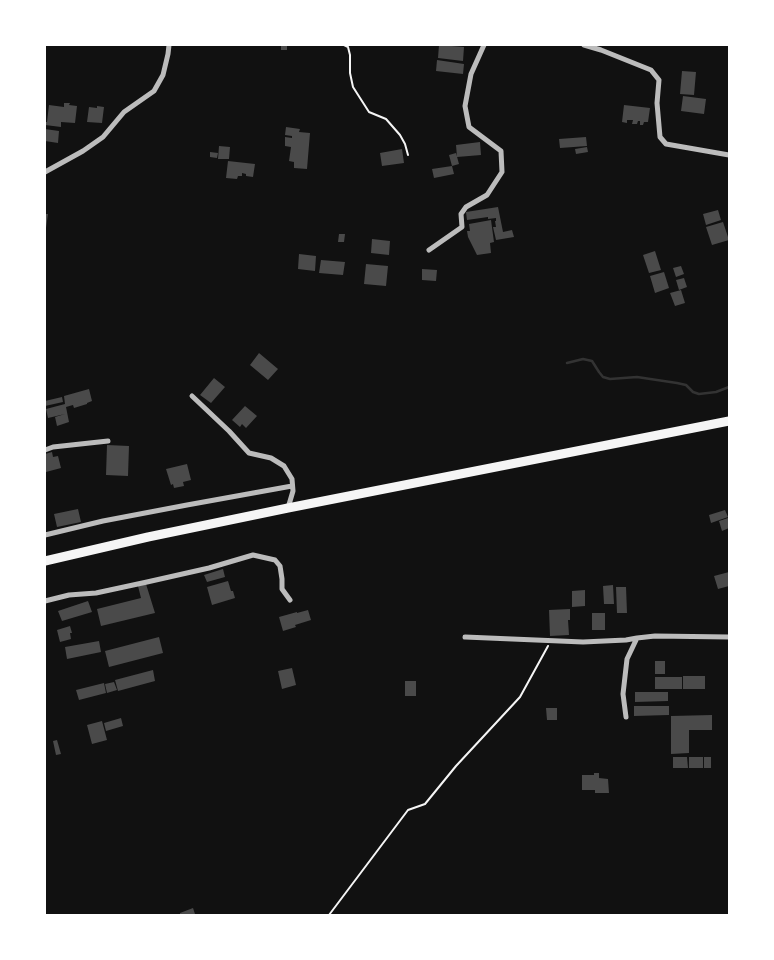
<!DOCTYPE html>
<style>
body{margin:0}
#map{position:relative;width:774px;height:960px;overflow:hidden;background:#111;font-family:Inter,sans-serif}
canvas{display:block}
.frame{position:absolute;inset:0;border:46px solid #fff;pointer-events:none}
</style>
<div id="map">
<canvas width="774" height="960"></canvas>
<div class="frame"></div>
</div>
<script>
const c = document.querySelector('canvas').getContext('2d');
c.lineJoin = 'round';
const poly = rows => new Path2D(rows.map(r => 'M' + r).join(''));
function trace(path, color, width, dash) { c.strokeStyle = color; c.lineWidth = width; c.lineCap = dash ? 'butt' : 'round'; c.setLineDash(dash || []); c.stroke(path); }
function paint(path, color) { c.fillStyle = color; c.fill(path, 'evenodd'); }
trace(poly([
 [567,363,583,359,592,361,599,372,603,377,610,379,637,377,677,383,686,385,693,392,699,394,716,392,729,387]
]), '#333', 2.5);
paint(poly([
 [281,45,287,45,287,50,281,50],
 [439,45,464,47,463,61,438,58],
 [437,60,464,64,463,74,436,71],
 [682,71,696,72,694,95,680,94],
 [683,96,706,99,704,114,681,111],
 [64,103,70,103,69,105,77,106,75,123,61,122,61,127,45,125,45,122,47,122,49,105,64,107],
 [624,105,650,108,648,122,644,122,643,125,640,125,640,121,638,121,637,124,632,124,633,120,627,120,627,123,622,122],
 [97,106,104,107,102,123,87,122,89,107,97,108],
 [286,127,300,129,299,132,310,133,307,169,294,168,294,162,289,161,291,147,285,146,285,137,292,138,292,136,285,135],
 [45,129,59,131,58,143,45,141],
 [586,137,587,146,560,148,559,139],
 [480,142,481,155,457,157,456,145],
 [219,146,230,147,229,159,218,159],
 [587,147,588,152,576,154,575,149],
 [402,149,404,163,382,166,380,153],
 [210,152,218,153,217,158,210,157],
 [456,153,459,164,452,166,449,155],
 [228,161,255,164,253,177,246,176,246,174,242,173,242,176,238,176,237,179,226,178],
 [452,166,454,174,434,178,432,169],
 [498,207,503,232,512,230,514,237,496,240,493,227,496,227,495,221,496,221,496,218,488,219,488,217,467,220,466,212],
 [718,210,721,220,706,225,703,214],
 [45,214,48,214,46,228,45,227],
 [491,220,494,242,490,243,491,253,477,255,468,237,467,231,470,231,469,224],
 [723,222,729,240,712,245,706,227],
 [339,234,345,234,344,242,338,242],
 [372,239,390,241,389,255,371,253],
 [655,251,661,270,649,273,643,255],
 [299,254,316,256,315,271,298,269],
 [321,260,345,262,343,275,319,273],
 [366,264,388,266,386,286,364,284],
 [681,266,684,274,676,277,673,268],
 [422,269,437,270,436,281,422,280],
 [664,272,669,288,655,293,650,276],
 [684,278,687,287,679,290,676,280],
 [681,290,685,303,675,306,670,293],
 [259,353,278,369,268,380,250,365],
 [214,378,225,387,211,403,200,395],
 [89,389,92,401,87,403,87,404,74,408,73,405,66,407,69,422,57,426,55,417,65,414,48,418,46,409,65,404,64,396],
 [62,397,63,402,45,406,45,401],
 [245,406,257,416,246,428,242,424,240,427,232,420],
 [107,445,129,446,128,476,106,475],
 [52,452,53,457,58,456,61,468,46,472,45,467,45,454],
 [187,464,191,480,183,482,184,486,174,488,173,484,171,485,166,469],
 [78,509,81,522,57,527,54,514],
 [725,510,728,517,711,523,709,515],
 [728,518,729,528,722,531,719,521],
 [223,569,225,577,207,582,204,575],
 [729,572,729,586,718,589,714,576],
 [228,581,231,591,233,591,235,598,212,605,207,587],
 [146,584,155,613,101,626,97,609,141,598,138,586],
 [613,585,614,604,604,604,603,586],
 [616,587,626,587,627,613,617,613],
 [585,590,585,606,572,607,572,591],
 [88,601,92,612,62,621,58,611],
 [570,609,570,620,568,620,569,635,550,636,549,610],
 [308,610,311,620,295,625,296,627,283,631,279,617,297,612,297,613],
 [592,613,605,613,605,630,592,630],
 [70,626,72,633,70,633,71,639,60,642,57,630],
 [159,637,163,653,109,667,105,651],
 [99,641,101,652,67,659,65,647],
 [655,661,665,661,665,674,655,674],
 [292,668,296,685,282,689,278,671],
 [153,670,155,681,118,691,115,680],
 [683,676,705,676,705,689,683,689],
 [655,677,682,677,682,689,655,689],
 [405,681,416,681,416,696,405,696],
 [114,682,117,690,107,693,105,684],
 [104,683,106,693,79,700,76,690],
 [635,692,668,692,668,701,635,702],
 [634,706,669,706,669,715,634,716],
 [546,708,557,708,557,720,547,720],
 [712,715,712,730,689,730,689,753,671,754,671,716],
 [121,718,123,726,106,731,104,723],
 [102,721,107,740,92,744,87,725],
 [57,740,61,754,56,755,53,741],
 [673,757,687,757,688,768,673,768],
 [689,757,703,757,703,768,689,768],
 [704,757,711,757,711,768,704,768],
 [594,773,599,773,599,778,608,779,609,793,595,793,595,790,582,790,582,775,594,775],
 [193,908,195,914,180,915,180,913]
]), '#4a4a4a');
trace(poly([
 [344,45,348,47,350,55,350,73,353,87,369,112,386,119,400,135,405,144,408,155],
 [329,915,408,810,425,804,456,766,520,697,548,646]
]), '#f5f5f5', 2);
trace(poly([
 [584,45,601,50,651,70,659,80,657,103,660,137,666,144,729,155],
 [45,172,83,151,103,137,124,112,154,91,163,75,168,54,169,45],
 [429,250,462,227,461,214,466,207,487,195,502,172,501,151,469,127,465,106,471,74,484,45],
 [192,396,229,431,249,453,271,458,284,466,292,479,293,491,288,508],
 [45,450,53,447,108,441],
 [45,535,103,521,187,505,292,486],
 [45,601,69,595,96,593,147,582,209,568,253,555,275,560,280,566,282,579,282,589,290,600],
 [465,637,583,642,626,640,637,638],
 [626,717,623,694,627,659,637,638,655,636,729,637]
]), '#bcbcbc', 5);
trace(poly([
 [45,561,148,537,288,508,729,421]
]), '#f5f5f5', 9);
</script>
